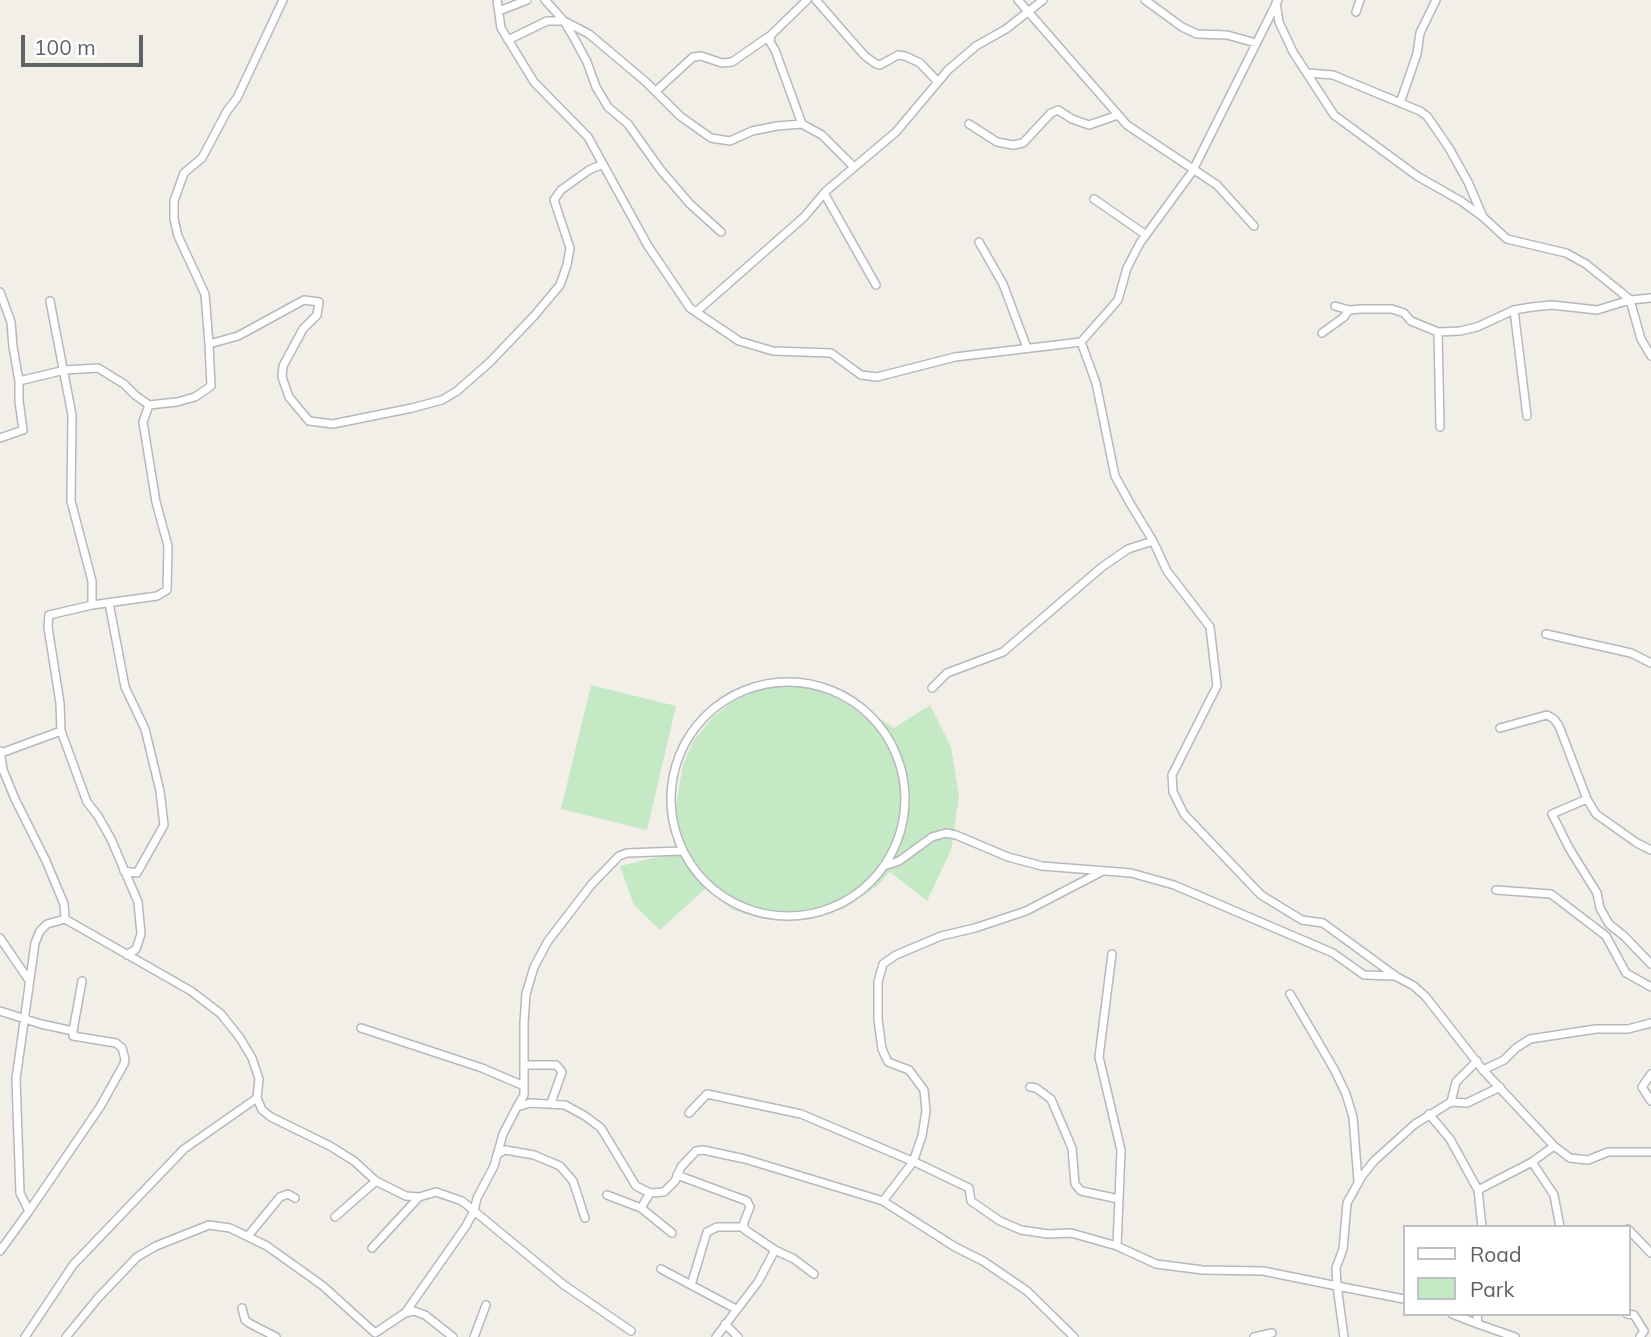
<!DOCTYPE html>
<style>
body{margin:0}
#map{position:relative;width:1651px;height:1337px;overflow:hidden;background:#f1efe8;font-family:Mulish,sans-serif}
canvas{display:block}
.legend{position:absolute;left:1403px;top:1225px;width:228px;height:91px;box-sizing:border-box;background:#fff;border:2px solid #bfc1c3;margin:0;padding:9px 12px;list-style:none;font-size:21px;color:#5f6368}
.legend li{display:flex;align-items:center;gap:14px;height:35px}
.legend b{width:35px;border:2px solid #bfc1c3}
.scale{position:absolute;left:21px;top:35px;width:122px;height:32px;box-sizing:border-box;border:4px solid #5f6368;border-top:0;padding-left:9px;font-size:21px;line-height:24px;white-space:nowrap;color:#5f6368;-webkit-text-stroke:5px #fff;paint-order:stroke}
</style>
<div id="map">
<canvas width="1651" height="1337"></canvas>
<ul class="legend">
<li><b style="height:9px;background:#fff"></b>Road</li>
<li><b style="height:19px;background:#c5e8c5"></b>Park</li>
</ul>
<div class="scale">100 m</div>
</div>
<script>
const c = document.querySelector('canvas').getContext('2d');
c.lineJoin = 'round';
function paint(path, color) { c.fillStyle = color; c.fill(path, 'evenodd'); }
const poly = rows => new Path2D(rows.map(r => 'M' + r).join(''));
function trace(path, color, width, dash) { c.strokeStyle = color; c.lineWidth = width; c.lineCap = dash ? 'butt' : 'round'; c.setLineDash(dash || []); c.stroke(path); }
paint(poly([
 [786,684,813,686,840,693,894,728,930,705,951,747,959,796,951,850,927,901,890,872,877,886,843,909,804,919,763,919,733,910,706,888,660,930,634,905,620,866,683,851,673,821,683,765,694,740,712,718,733,701,758,690],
 [591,685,676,706,647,830,561,809]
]), '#c5e8c5');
const minor = poly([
 [497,0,501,28,534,82,588,137,648,246,690,308,739,341,773,351,831,353,861,375,877,377,955,357,1081,342,1118,300,1127,268,1140,243,1192,172,1278,0],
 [545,0,564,21,574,38,587,62,596,87,608,107,628,124,660,169,690,204,721,232],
 [807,0,771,35,770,42,775,50,802,124,822,135,854,167],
 [816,0,849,38,865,56,876,64,880,65,898,55,905,56,920,63,937,81],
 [1018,0,1127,125,1217,185,1254,226],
 [1145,0,1182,27,1197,34,1227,35,1256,43],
 [1276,3,1279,22,1293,52,1334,115,1417,176,1461,201,1483,217],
 [499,11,527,0],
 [1356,12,1360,0],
 [508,40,547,21,564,21,589,34,646,82,680,116,711,138,730,141,752,131,777,126,802,124],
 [1308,73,1333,75,1420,111,1427,116,1449,148,1468,182,1483,217,1507,239,1566,253,1586,264,1622,293,1630,300,1641,339,1651,356],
 [656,91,693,57,701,56,722,63,732,62,771,35],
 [1400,103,1417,54,1420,33,1436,0],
 [969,124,997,142,1013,145,1023,143,1051,113,1058,110,1072,119,1089,125,1118,115],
 [824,193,876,285],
 [1094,199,1146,235],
 [979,242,1003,284,1027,348],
 [0,292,11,322,13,347,19,381,65,370,98,368,124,384,135,395,149,405,177,402,195,397,211,386,209,344,238,336,304,300,319,302,317,315,303,329,283,366,282,377,289,397,309,421,333,424,412,408,442,400,457,391,490,362,534,316,560,285,567,265,570,248,554,200,561,190,589,170,603,164],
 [50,301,72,415,71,501,92,581,92,605,49,615,48,627,60,703,61,731,87,802,98,816,111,839,138,902,141,934,136,949,127,955],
 [1335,306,1349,310],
 [1514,310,1527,416],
 [696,312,804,217,826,191,896,132,948,70,976,46,1006,29,1043,0],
 [1438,332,1440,427],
 [1322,333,1344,317,1349,310,1361,309,1392,309,1404,313,1411,321,1438,332,1460,331,1477,327,1514,310,1532,307,1552,305,1597,310,1630,300,1651,298],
 [1081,342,1096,383,1115,476,1131,505,1153,541,1167,571,1210,627,1217,686,1172,775,1173,792,1184,814,1261,895,1302,920,1323,923,1397,977,1414,986,1426,997,1483,1070,1554,1146,1570,1158,1588,1160,1608,1152,1651,1152],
 [209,344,205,294,178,236,174,219,174,201,184,173,202,158,227,111,237,98,283,0],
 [0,438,23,430,19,401,19,381],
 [109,603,125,687,145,729,160,791,164,825,137,873,124,871],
 [92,605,157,596,167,590,168,546,156,502,143,422,149,405],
 [1546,634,1631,653,1651,663],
 '671 799a117 117 0 1 1 234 0a117 117 0 1 1-234 0Z',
 [932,688,947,673,1003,652,1102,567,1128,549,1153,541],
 [1500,728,1547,715,1554,719,1559,726,1587,799,1596,814,1637,843,1651,850],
 [0,751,3,770,15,799,46,861,64,904,65,919],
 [1,753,61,731],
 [1587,799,1552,814,1569,848,1597,893,1600,908,1609,924,1624,936,1651,964],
 [884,866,899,861,932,837,946,833,956,835,1008,857,1042,866,1131,873,1174,885,1333,953,1364,975,1393,976],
 [1496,890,1551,894,1606,936,1626,973,1651,987],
 [0,938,28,979],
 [1112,954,1099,1057,1121,1150,1117,1246,1156,1264,1203,1270,1263,1271,1337,1286,1344,1337],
 [1290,994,1334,1069,1346,1094,1353,1117,1358,1181],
 [0,1011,41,1024,73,1031,73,1036,116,1043,122,1048,125,1059,124,1064,100,1107,29,1211],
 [361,1028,482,1068,524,1086],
 [73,1031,82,981],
 [525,1065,556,1065,559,1068,562,1072,551,1103],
 [1483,1070,1504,1060,1516,1048,1530,1039,1596,1029,1628,1029,1651,1023],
 [1651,1074,1642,1087,1651,1101],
 [1030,1087,1036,1088,1051,1099,1072,1148,1075,1184,1081,1191,1119,1199],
 [1451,1102,1456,1082,1477,1061],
 [517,1107,524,1095,524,1023,526,994,534,967,548,941,591,885,619,856,627,853,680,851],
 [689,1113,707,1094,801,1114,919,1164,969,1188,971,1201,1000,1221,1021,1230,1048,1234,1071,1233,1117,1246],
 [1429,1114,1450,1139,1478,1190],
 [498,1154,505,1150,534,1155,560,1166,573,1181,585,1218],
 [1532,1162,1554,1195,1560,1227],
 [677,1175,747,1201,750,1207,744,1222,744,1229,775,1250,758,1282,716,1337],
 [650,1193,641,1208,672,1233],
 [607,1195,641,1208],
 [335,1217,376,1181],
 [1482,1227,1478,1190,1532,1162,1554,1146],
 [1628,1229,1651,1253],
 [248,1236,280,1197,288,1194,295,1198],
 [372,1248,419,1197],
 [775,1250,794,1259,814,1274],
 [0,1251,29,1211,20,1193,16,1079,35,943,40,931,47,924,65,919,191,991,221,1014,240,1038,252,1058,259,1079,257,1098,262,1110,271,1117,330,1146,354,1161,376,1181,406,1196,419,1197,436,1192,462,1201,564,1285,631,1331],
 [661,1269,736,1309],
 [691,1285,707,1232,717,1227,743,1227],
 [1404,1299,1337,1286,1336,1268,1343,1249,1347,1203,1362,1176,1374,1161,1415,1124,1451,1102,1467,1103,1500,1087],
 [242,1308,245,1320,249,1323,276,1337],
 [405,1313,466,1226,474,1211,477,1198,494,1166,503,1134,517,1107,530,1103,565,1105,585,1116,601,1128,636,1186,650,1193,664,1192,675,1181,681,1167,696,1151,703,1150,745,1159,883,1201],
 [1452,1314,1478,1324],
 [1477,1314,1478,1324,1515,1337],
 [1627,1314,1634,1315,1644,1331,1640,1337],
 [725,1324,738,1337],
 [25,1337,73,1265,184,1149,257,1098],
 [66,1337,98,1298,137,1257,156,1246,209,1225,230,1228,267,1246,323,1286,375,1333,405,1313,414,1311,425,1315,453,1337],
 [474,1337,486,1305],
 [1074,1337,1027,1291,983,1261,955,1247,883,1201,913,1162,922,1136,926,1111,924,1090,909,1070,888,1062,882,1049,878,1019,878,982,883,964,896,955,941,936,975,928,1026,911,1101,872],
 [1254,1337,1272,1333]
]);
trace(minor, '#b5b8bc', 10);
trace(minor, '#fff', 7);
</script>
